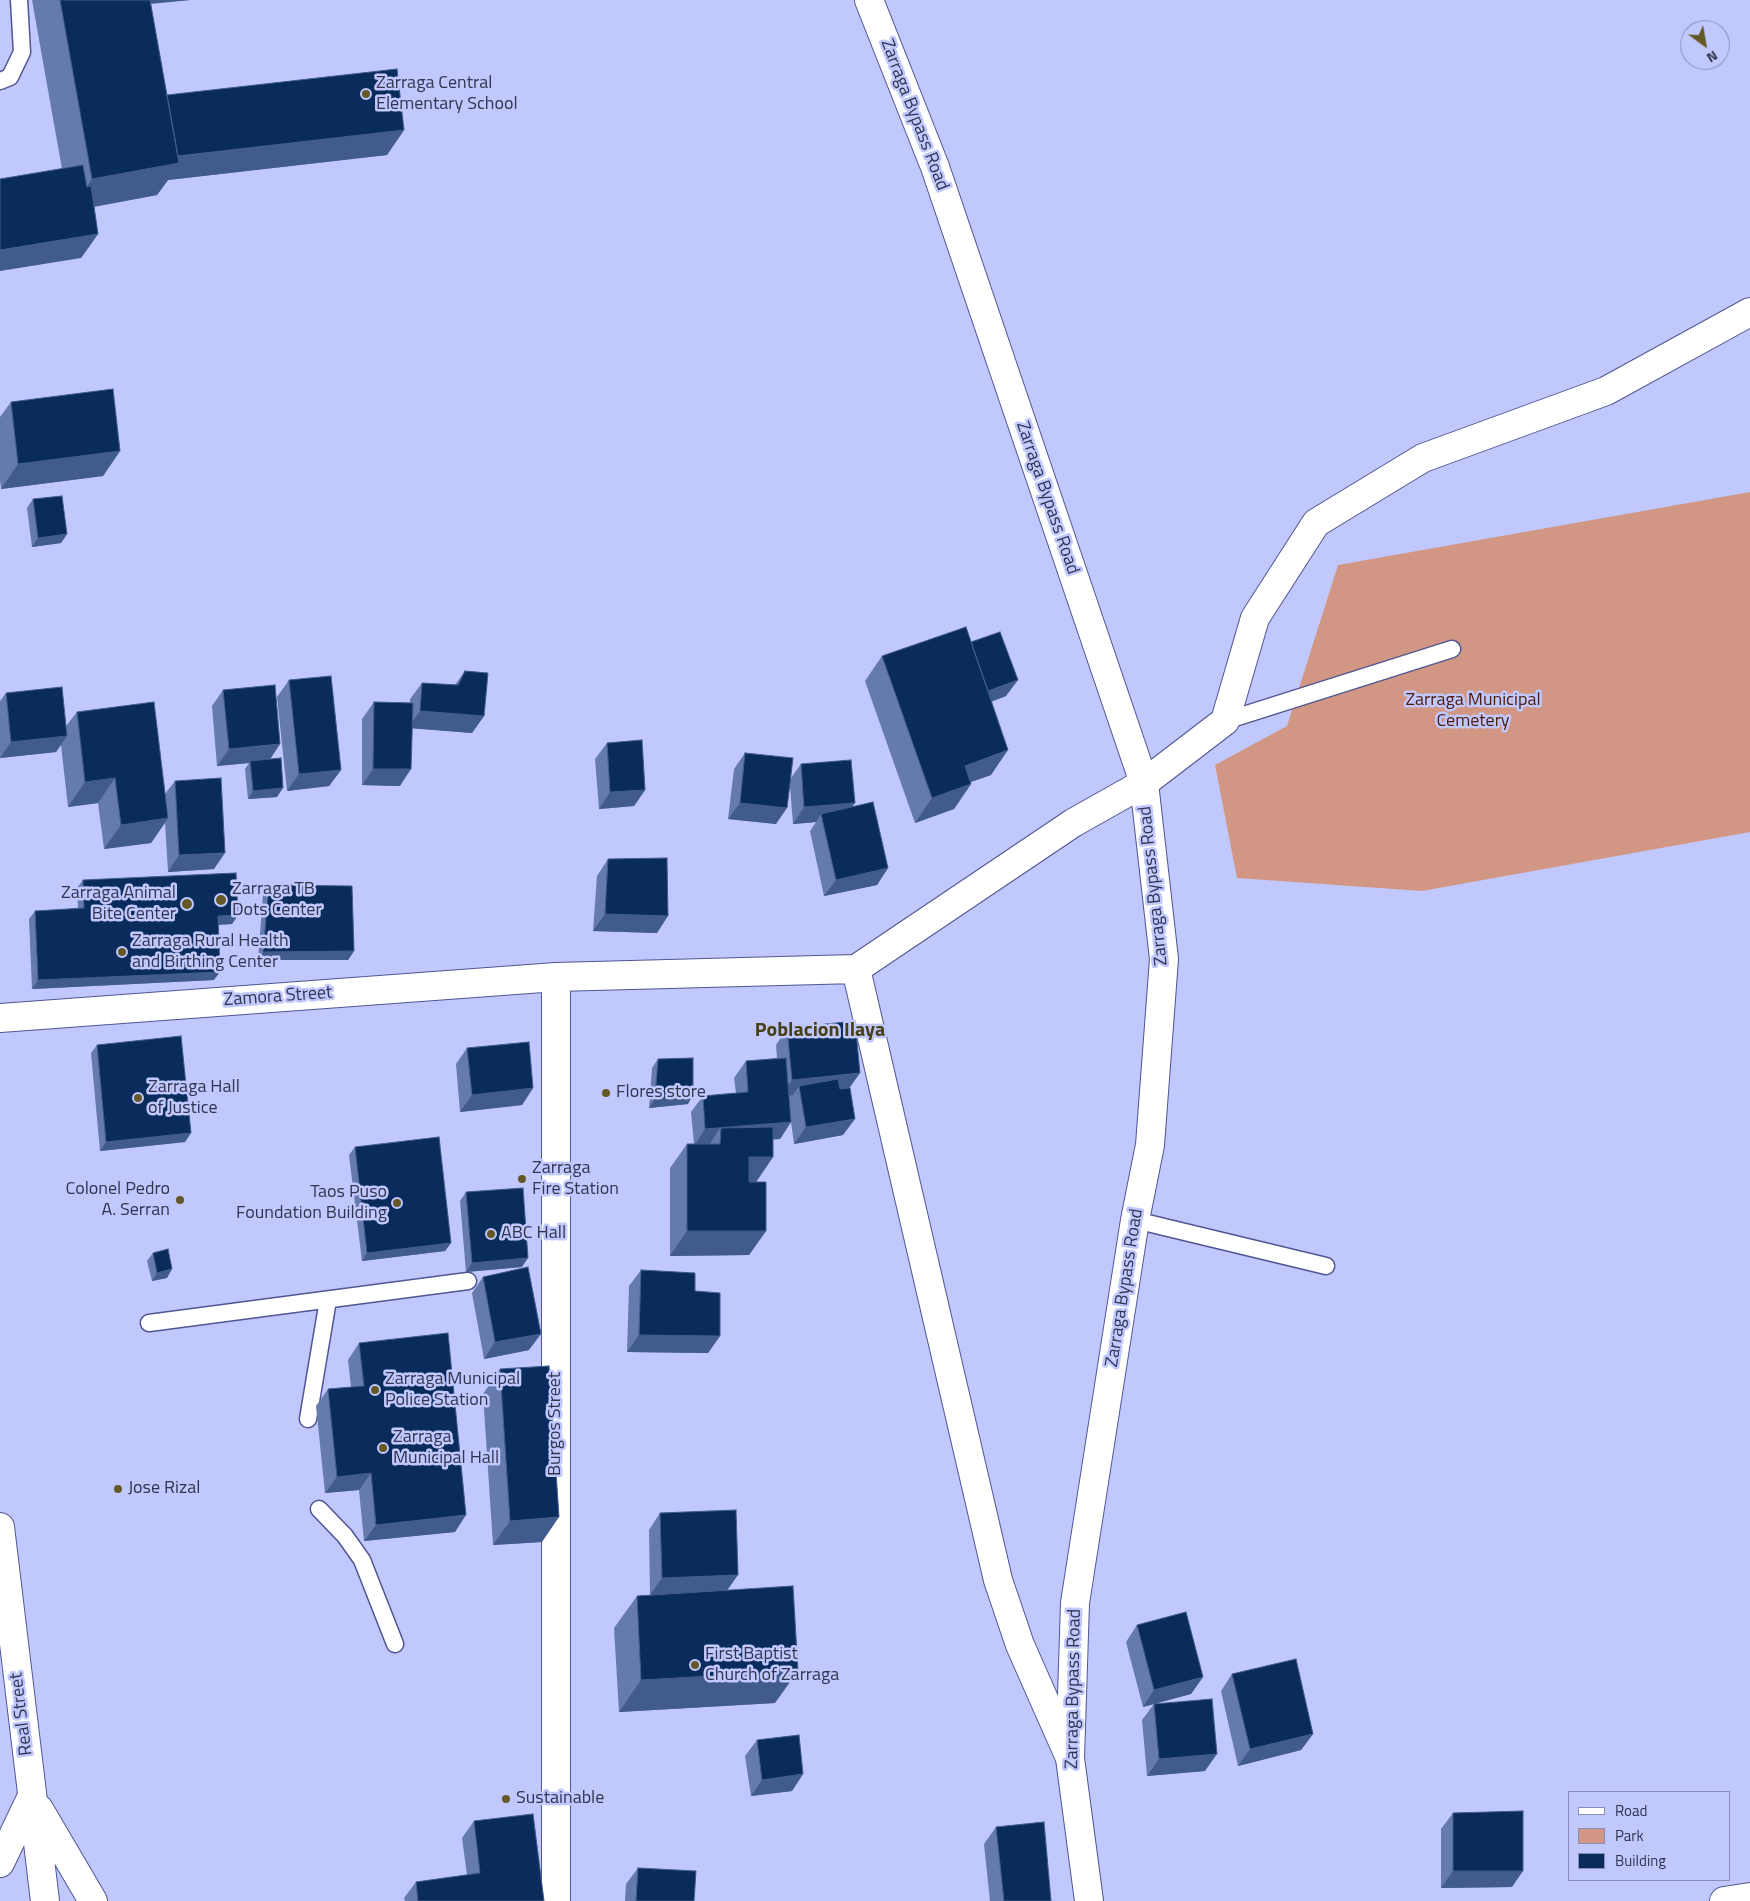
<!DOCTYPE html>
<style>
body{margin:0}
#map{position:relative;width:1750px;height:1901px;overflow:hidden;background:#c0c8fe;font-family:"Titillium Web",sans-serif}
canvas{display:block}
.legend{position:absolute;left:1568px;top:1791px;width:162px;height:90px;box-sizing:border-box;background:#c0c8fe;border:1px solid #878db8;margin:0;padding:6px 9px;list-style:none;font-size:15px;color:#323550}
.legend li{display:flex;align-items:center;gap:10px;height:25px}
.legend b{width:25px;border:1px solid #878db8}
.north{position:absolute;left:1680px;top:20px;width:50px;height:50px;box-sizing:border-box;background:#c0c8fe;border:1px solid #878db8;border-radius:50%;rotate:148deg;font-size:14px;font-weight:700;line-height:20px;text-align:center;color:#323550}
.north::after{content:'';display:block;margin:auto;width:18px;height:22px;background:#645926;clip-path:polygon(50% 0,100% 100%,50% 72%,0 100%)}
</style>
<div id="map">
<canvas width="1750" height="1901"></canvas>
<ul class="legend">
<li><b style="height:6px;background:#fff"></b>Road</li>
<li><b style="height:14px;background:#d29784"></b>Park</li>
<li><b style="height:14px;background:#0a2c5c"></b>Building</li>
</ul>
<div class="north">N</div>
</div>
<script>
const c = document.querySelector('canvas').getContext('2d');
c.lineJoin = 'round';
function paint(path, color) { c.fillStyle = color; c.fill(path, 'evenodd'); }
const poly = rows => new Path2D(rows.map(r => 'M' + r).join(''));
function trace(path, color, width, dash) { c.strokeStyle = color; c.lineWidth = width; c.lineCap = dash ? 'butt' : 'round'; c.setLineDash(dash || []); c.stroke(path); }
function label(font, color, halo, rows, align = 'center') {
  c.font = font + ' "Titillium Web",sans-serif'; c.lineWidth = 5; c.setLineDash([]); c.textBaseline = 'middle'; c.strokeStyle = halo; c.fillStyle = color; for (const [text, x, y, turn = 0] of rows) {
    c.save(); c.translate(x, y); c.rotate((+turn || 0) * Math.PI / 180); c.textAlign = isNaN(turn) ? turn : align; if (halo) c.strokeText(text, 0, 0); c.fillText(text, 0, 0); c.restore();
  }
}
paint(poly([
 [1750,492,1750,832,1422,891,1237,878,1215,765,1287,726,1338,565]
]), '#d29784');
const service = poly([
 [0,81,10,77,22,52,19,0],
 [1225,721,1452,649],
 [1135,1220,1326,1266],
 [149,1323,468,1281],
 [308,1419,328,1300],
 [319,1509,345,1536,362,1560,395,1644]
]);
const minor = poly([
 [856,969,1073,823,1144,783,1225,721,1255,618,1316,523,1423,458,1606,391,1750,312],
 [0,1018,556,977,856,969,998,1580,1020,1645,1070,1758],
 [556,1901,556,977]
]);
const secondary = poly([
 [0,1527,45,1901],
 [39,1809,93,1901],
 [0,1863,32,1796],
 [1724,1901,1750,1897]
]);
const primary = poly([
 [869,0,935,167,1144,783,1164,959,1150,1145,1135,1220,1075,1603,1070,1758,1089,1901]
]);
trace(service, '#505691', 19);
trace(minor, '#505691', 30);
trace(secondary, '#505691', 30);
trace(primary, '#505691', 30);
trace(service, '#fff', 16);
trace(minor, '#fff', 28);
trace(secondary, '#fff', 28);
trace(primary, '#fff', 28);
paint(poly([
 [32,0,190,0,151,4,167,95,404,130,387,155,168,180,157,195,94,207,98,234,81,258,62,169],
 [11,402,120,451,103,476,1,489,0,480,0,417],
 [33,499,67,534,61,543,32,547,27,508],
 [882,656,1006,696,991,702,991,775,970,782,971,784,954,809,915,823,865,681],
 [465,671,484,716,472,733,412,728,400,786,362,785,362,719,374,702,410,703,410,699,422,683,455,685],
 [289,680,341,770,329,786,287,791,277,697],
 [223,690,277,797,248,799,245,769,249,763,217,766,212,706],
 [6,693,66,726,77,712,165,794,175,781,214,869,168,872,165,823,151,843,104,849,98,803,68,807,61,745,56,752,0,758,0,701],
 [607,743,645,790,634,806,599,809,595,759],
 [745,753,791,778,801,764,852,807,888,868,877,885,824,896,810,831,816,822,793,824,790,787,776,824,728,819,734,769],
 [608,859,657,933,593,931,597,876],
 [83,880,238,915,232,924,218,925,214,980,32,989,29,919,35,911,78,909,77,888],
 [269,885,354,951,348,960,258,960,263,894],
 [787,1028,850,1088,843,1135,794,1144,791,1122,780,1139,773,1139,773,1157,756,1182,749,1182,766,1231,749,1255,670,1256,670,1168,687,1144,694,1144,691,1112,703,1096,736,1093,734,1078,746,1061,777,1058,776,1045],
 [97,1045,185,1142,100,1151,91,1053],
 [467,1048,533,1088,522,1105,460,1112,456,1064],
 [658,1059,688,1104,649,1108,652,1068],
 [355,1147,451,1243,445,1251,362,1261,349,1155],
 [466,1192,522,1267,466,1272,460,1201],
 [153,1253,167,1278,152,1281,147,1261],
 [641,1270,695,1291,720,1336,708,1353,627,1352,629,1286],
 [483,1277,529,1350,484,1359,472,1293],
 [359,1343,455,1532,364,1541,359,1490,325,1493,316,1406,328,1389,351,1387,348,1360],
 [500,1369,542,1542,493,1545,483,1394],
 [660,1513,727,1590,775,1703,619,1712,614,1628,637,1596,650,1595,649,1530],
 [1137,1625,1203,1677,1191,1694,1156,1703,1205,1771,1147,1776,1142,1720,1154,1704,1143,1707,1126,1642],
 [1232,1674,1313,1734,1301,1750,1238,1766,1221,1691],
 [757,1740,803,1774,792,1791,751,1796,745,1756],
 [1453,1813,1512,1887,1441,1888,1441,1829],
 [474,1821,544,1901,405,1901,404,1898,416,1882,467,1875,462,1838],
 [996,1827,1051,1901,990,1901,984,1844],
 [638,1868,694,1901,625,1901,626,1884]
]), '#657aad');
paint(poly([
 [128,0,190,0,123,6],
 [404,130,387,155,168,180,157,195,70,211,92,179,173,157],
 [98,234,81,258,0,271,0,250],
 [120,451,103,476,1,489,18,464],
 [67,534,61,543,32,547,38,538],
 [1018,680,1006,696,974,708,986,692],
 [420,711,484,716,472,733,408,728],
 [67,736,56,752,0,758,11,742],
 [280,744,269,761,250,761,249,763,217,766,229,749],
 [1008,750,991,775,948,790,965,766],
 [373,769,411,769,400,786,362,785],
 [341,770,329,786,287,791,299,774],
 [115,778,98,803,68,807,85,782],
 [971,784,954,809,915,823,932,798],
 [283,788,277,797,248,799,253,791],
 [645,790,634,806,599,809,610,792],
 [740,803,787,808,776,824,728,819],
 [855,803,843,819,821,814,816,822,793,824,804,807],
 [168,818,151,843,104,849,121,825],
 [225,853,214,869,168,872,179,855],
 [888,868,877,885,824,896,836,880],
 [605,914,668,916,657,933,593,931],
 [238,915,232,924,212,925,218,916],
 [354,951,348,960,258,960,263,952],
 [220,972,214,980,32,989,38,980],
 [860,1073,848,1090,799,1086,793,1095,781,1097,792,1080],
 [533,1088,522,1105,460,1112,472,1095],
 [693,1095,688,1104,649,1108,655,1099],
 [855,1119,843,1135,794,1144,806,1127],
 [791,1122,780,1139,720,1144,721,1128],
 [720,1128,709,1145,694,1146,705,1129],
 [191,1133,185,1142,100,1151,106,1142],
 [749,1157,773,1157,756,1182,732,1182],
 [687,1231,766,1231,749,1255,670,1256],
 [451,1243,445,1251,362,1261,367,1253],
 [528,1258,522,1267,466,1272,472,1263],
 [172,1269,167,1278,152,1281,157,1273],
 [541,1334,529,1350,484,1359,495,1342],
 [639,1335,720,1336,708,1353,627,1352],
 [371,1473,359,1490,325,1493,337,1477],
 [466,1515,455,1532,364,1541,376,1525],
 [559,1517,542,1542,493,1545,510,1521],
 [738,1575,726,1592,650,1595,662,1578],
 [798,1671,775,1703,619,1712,641,1680],
 [1203,1677,1191,1694,1143,1707,1154,1690],
 [1313,1734,1301,1750,1238,1766,1250,1749],
 [1217,1754,1205,1771,1147,1776,1159,1759],
 [803,1774,792,1791,751,1796,762,1780],
 [1453,1871,1523,1871,1512,1887,1441,1888]
]), '#415b8d');
const building = poly([
 [60,0,150,0,179,163,92,179,60,0],
 [397,69,404,130,178,156,167,95,397,69],
 [83,165,87,187,91,186,98,234,0,250,0,179,83,165],
 [113,389,120,451,18,464,11,402,113,389],
 [62,496,67,534,38,538,33,499,62,496],
 [966,627,1008,750,965,766,971,784,932,798,882,656,966,627],
 [1000,632,1018,680,988,691,971,642,1000,632],
 [465,671,488,673,484,716,420,711,422,683,458,685,465,671],
 [331,676,341,770,299,774,289,680,331,676],
 [275,685,280,744,229,749,223,690,275,685],
 [62,687,67,736,11,742,6,693,62,687],
 [154,702,168,818,121,825,115,778,85,782,77,712,154,702],
 [374,702,413,703,411,769,373,769,374,702],
 [642,740,645,790,610,792,607,743,642,740],
 [745,753,793,758,787,808,740,803,745,753],
 [281,758,283,788,253,791,250,761,281,758],
 [851,760,855,803,804,807,801,764,851,760],
 [221,778,225,853,179,855,175,781,221,778],
 [873,802,888,868,836,880,821,814,873,802],
 [667,858,668,916,605,914,608,859,667,858],
 [236,873,238,915,218,916,220,972,38,980,35,911,84,908,83,880,236,873],
 [269,885,352,886,354,951,263,952,269,885],
 [855,1021,860,1073,792,1080,787,1028,855,1021],
 [181,1036,191,1133,106,1142,97,1045,181,1036],
 [529,1042,533,1088,472,1095,467,1048,529,1042],
 [693,1058,693,1095,655,1099,658,1059,693,1058],
 [786,1058,791,1122,705,1129,703,1096,748,1092,746,1061,786,1058],
 [838,1079,840,1089,850,1088,855,1119,806,1127,799,1086,838,1079],
 [773,1127,773,1157,749,1157,749,1182,766,1182,766,1231,687,1231,687,1144,720,1144,721,1128,773,1127],
 [439,1137,451,1243,367,1253,355,1147,439,1137],
 [523,1188,528,1258,472,1263,466,1192,523,1188],
 [168,1249,172,1269,157,1273,153,1253,168,1249],
 [528,1267,541,1334,495,1342,483,1277,528,1267],
 [641,1270,695,1273,695,1291,720,1293,720,1336,639,1335,641,1270],
 [448,1333,466,1515,376,1525,371,1473,337,1477,328,1389,364,1386,359,1343,448,1333],
 [549,1366,559,1517,510,1521,500,1369,549,1366],
 [736,1510,738,1575,662,1578,660,1513,736,1510],
 [793,1586,798,1671,641,1680,637,1596,793,1586],
 [1186,1612,1203,1677,1154,1690,1137,1625,1186,1612],
 [1296,1659,1313,1734,1250,1749,1232,1674,1296,1659],
 [1212,1699,1217,1754,1159,1759,1154,1704,1212,1699],
 [799,1735,803,1774,762,1780,757,1740,799,1735],
 [1523,1811,1523,1871,1453,1871,1453,1813,1523,1811],
 [533,1814,544,1901,418,1901,416,1882,480,1873,474,1821,533,1814],
 [1044,1822,1051,1901,1004,1901,996,1827,1044,1822],
 [638,1868,696,1871,694,1901,636,1901,638,1868]
]);
paint(building, '#0a2c5c');
trace(building, '#415b8d', 1);
for (const [x, y, r, color] of [
 [366,94,5,"#645926"],
 [221,900,6,"#645926"],
 [187,904,6,"#645926"],
 [122,952,5,"#645926"],
 [606,1093,5,"#645926"],
 [138,1098,5,"#645926"],
 [522,1179,5,"#645926"],
 [180,1200,5,"#645926"],
 [397,1203,5,"#645926"],
 [491,1234,5,"#645926"],
 [375,1390,5,"#645926"],
 [383,1448,5,"#645926"],
 [118,1489,5,"#645926"],
 [695,1665,5,"#645926"],
 [506,1799,5,"#645926"]
]) { const dot = new Path2D(); dot.arc(x, y, r, 0, 2 * Math.PI); c.fillStyle = color; c.fill(dot); trace(dot, '#c0c8fe', 2); }
label('18px', '#323550', '#c0c8fe', [
 ["Zarraga Central",376,84],
 ["Elementary School",376,105],
 ["Zarraga TB",232,890],
 ["Dots Center",232,911],
 ["Zarraga Animal",176,894,"right"],
 ["Bite Center",176,915,"right"],
 ["Zarraga Rural Health",132,942],
 ["and Birthing Center",132,963],
 ["Zarraga Hall",148,1088],
 ["of Justice",148,1109],
 ["Flores store",616,1093],
 ["Zarraga",532,1169],
 ["Fire Station",532,1190],
 ["Colonel Pedro",170,1190,"right"],
 ["A. Serran",170,1211,"right"],
 ["Taos Puso",387,1193,"right"],
 ["Foundation Building",387,1214,"right"],
 ["ABC Hall",501,1234],
 ["Zarraga Municipal",385,1380],
 ["Police Station",385,1401],
 ["Zarraga",393,1438],
 ["Municipal Hall",393,1459],
 ["Jose Rizal",128,1489],
 ["First Baptist",705,1655],
 ["Church of Zarraga",705,1676],
 ["Sustainable",516,1799]
], 'left');
label('18px', '#323550', '#c0c8fe', [
 ["Zarraga Bypass Road",914,115,69],
 ["Zarraga Bypass Road",1047,498,71],
 ["Zarraga Bypass Road",1154,886,-96],
 ["Zamora Street",278,997,-4],
 ["Zarraga Bypass Road",1125,1288,-81],
 ["Burgos Street",556,1424,-90],
 ["Zarraga Bypass Road",1074,1689,-89],
 ["Real Street",22,1714,-97]
]);
label('18px', '#4e1b0a', '#c0c8fe', [
 ["Zarraga Municipal",1473,701],
 ["Cemetery",1473,722]
]);
label('bold 20px', '#473f16', '#c0c8fe', [
 ["Poblacion Ilaya",820,1031]
]);
</script>
